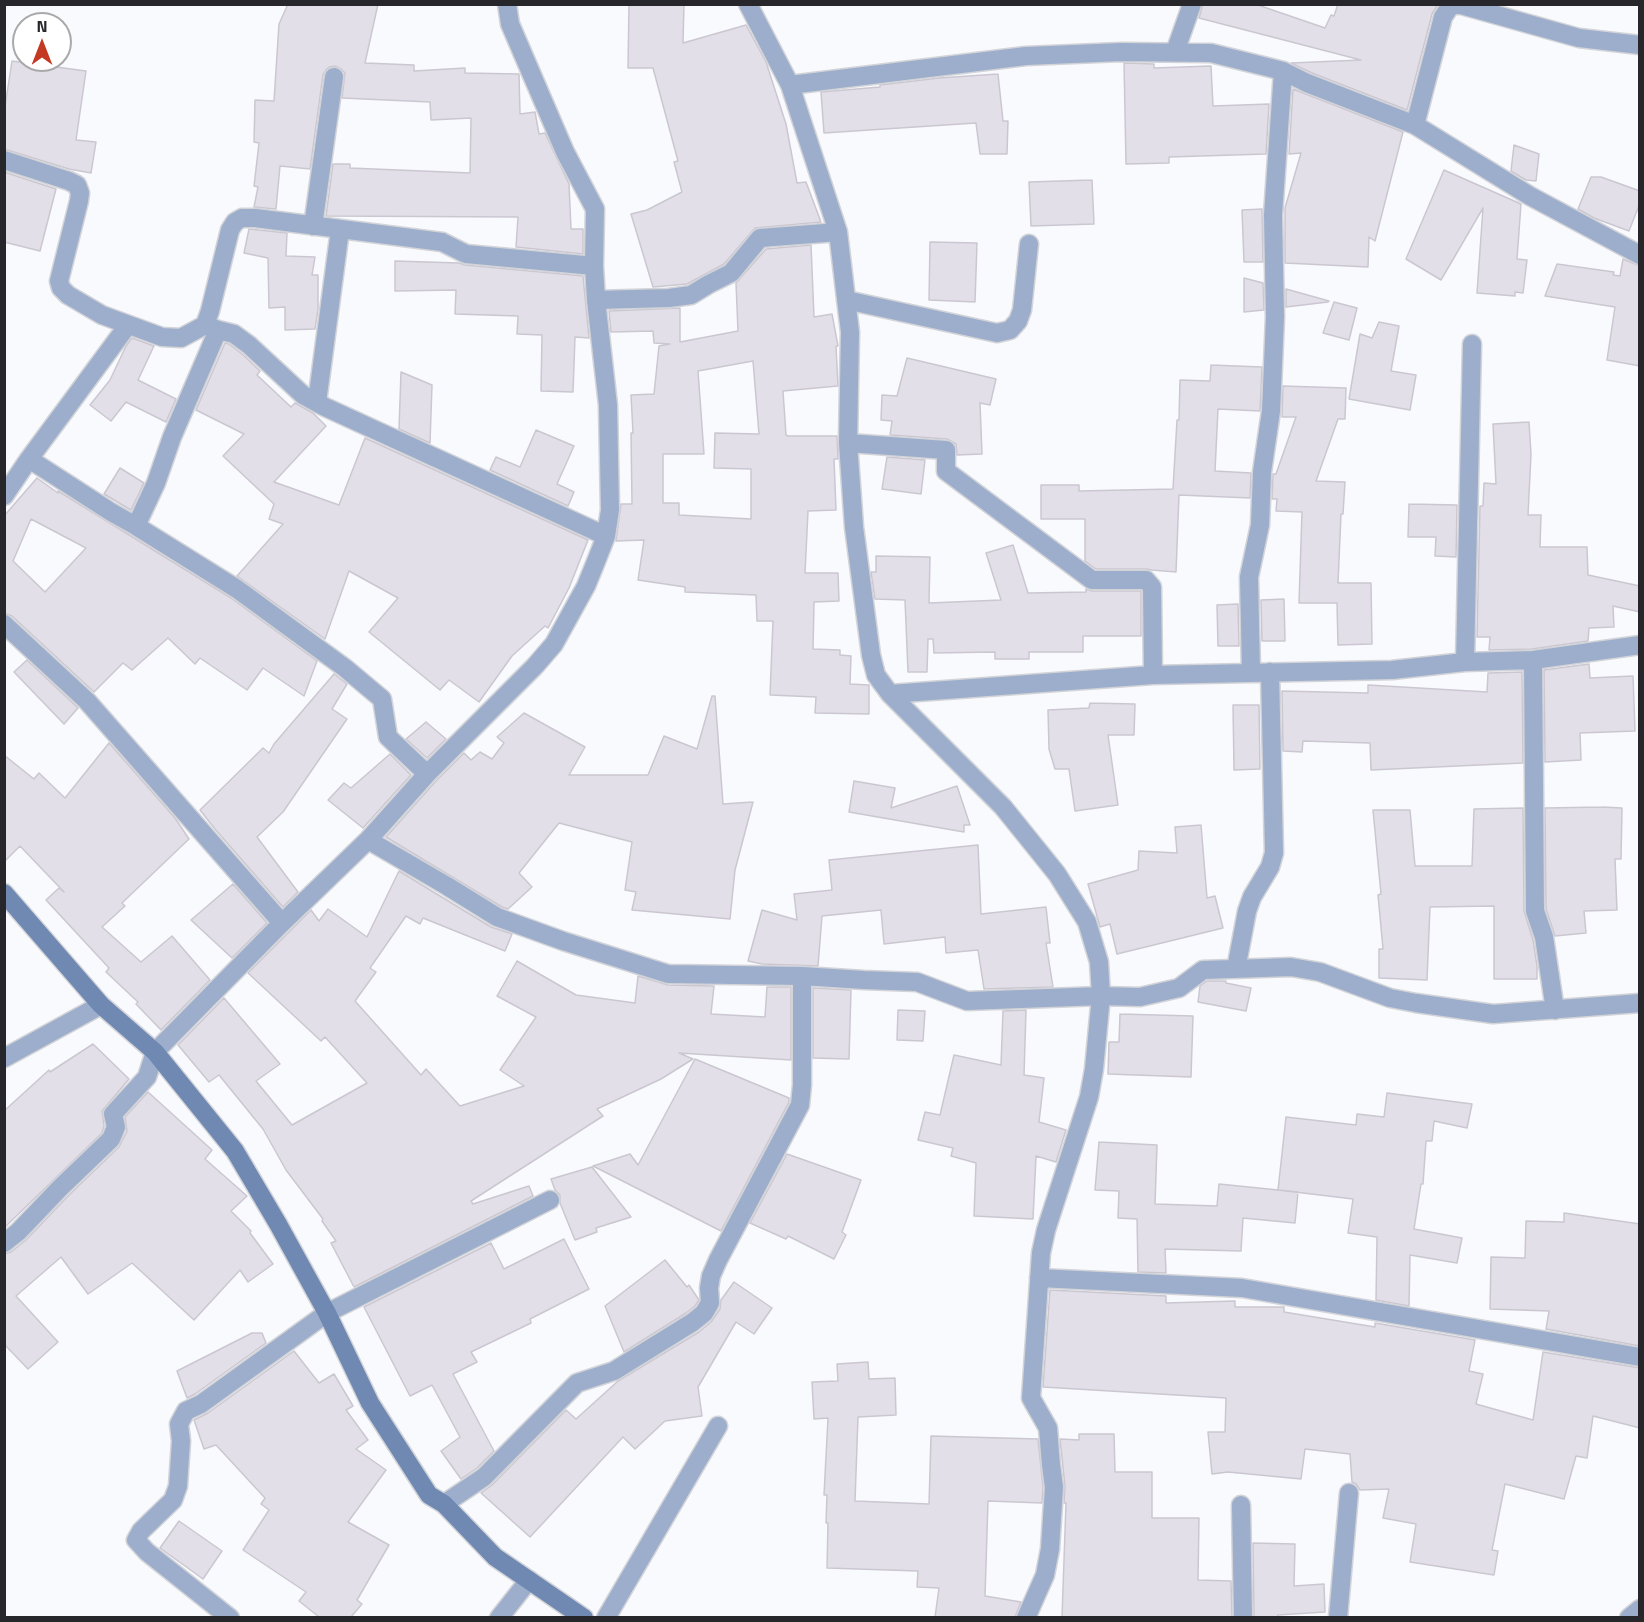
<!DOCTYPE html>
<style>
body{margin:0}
#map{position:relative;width:1644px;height:1622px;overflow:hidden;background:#f9fafe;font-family:"Titillium Web",sans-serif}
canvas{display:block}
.frame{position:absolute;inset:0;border:6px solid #27272b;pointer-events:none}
.north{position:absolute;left:12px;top:12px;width:60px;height:60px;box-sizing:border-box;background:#fff;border:2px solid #a9a9aa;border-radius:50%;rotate:0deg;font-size:16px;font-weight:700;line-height:24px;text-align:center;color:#27272b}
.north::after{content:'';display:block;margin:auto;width:21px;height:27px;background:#c43922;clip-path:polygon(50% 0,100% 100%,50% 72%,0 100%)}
</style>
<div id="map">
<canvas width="1644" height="1622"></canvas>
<div class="frame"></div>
<div class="north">N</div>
</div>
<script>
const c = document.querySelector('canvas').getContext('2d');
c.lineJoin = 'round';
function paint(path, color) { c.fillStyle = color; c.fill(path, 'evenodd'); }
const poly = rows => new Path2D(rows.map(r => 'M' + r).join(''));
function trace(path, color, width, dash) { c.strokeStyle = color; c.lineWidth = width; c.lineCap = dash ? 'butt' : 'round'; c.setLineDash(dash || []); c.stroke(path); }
const building = poly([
 [288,4,378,4,365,63,414,65,414,71,465,68,465,73,519,74,520,114,535,112,539,134,545,133,569,184,571,229,583,229,583,254,516,247,518,217,326,216,333,164,350,164,350,168,470,173,471,118,431,120,430,102,342,98,345,73,341,69,335,66,329,67,326,70,323,75,310,169,280,166,276,209,254,207,258,187,254,186,259,143,254,142,255,100,274,101,279,24,288,4],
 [629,4,684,4,683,43,746,25,766,62,786,124,797,183,806,182,821,222,755,228,724,264,687,284,653,287,631,214,647,210,682,192,674,162,678,161,653,68,628,68,629,4],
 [1203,4,1255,4,1325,28,1331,15,1334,16,1338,4,1438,4,1432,14,1407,110,1312,73,1291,63,1361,60,1199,18,1203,4],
 [12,61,86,71,76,140,96,142,91,173,69,169,4,149,4,113,12,61],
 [1124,63,1154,64,1154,68,1211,66,1213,106,1269,104,1266,154,1169,157,1169,163,1126,164,1124,63],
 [998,74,1003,121,1008,121,1007,154,980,154,976,123,824,133,821,92,880,87,880,85,939,78,998,74],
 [1293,89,1403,132,1375,241,1369,237,1368,267,1285,263,1285,208,1301,153,1289,154,1293,89],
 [1514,145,1539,154,1536,181,1526,180,1511,171,1514,145],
 [1444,170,1521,204,1517,259,1527,260,1523,293,1515,292,1515,296,1477,293,1483,208,1441,280,1406,259,1444,170],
 [4,172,56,189,40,251,4,242,4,172],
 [1591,177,1601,177,1640,191,1640,203,1629,231,1594,218,1578,209,1591,177],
 [1092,180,1094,224,1031,226,1029,182,1092,180],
 [1262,209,1263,262,1244,262,1242,210,1262,209],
 [249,229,287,233,286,256,315,257,312,275,318,275,318,309,315,329,285,330,285,307,269,308,268,258,244,253,249,229],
 [930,242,977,243,975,302,929,300,930,242],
 [811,245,814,317,832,314,838,346,836,346,838,386,783,391,786,435,788,436,837,436,838,459,834,459,836,510,808,511,805,573,838,573,839,601,814,602,813,649,840,650,840,655,851,656,850,684,869,685,869,714,815,713,816,697,770,695,773,621,757,621,756,595,685,592,685,587,638,580,644,540,616,541,621,504,632,504,631,433,633,433,631,395,654,394,659,346,670,344,654,343,653,331,611,332,609,311,680,308,680,342,738,331,736,283,766,249,811,245],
 [753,361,759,434,715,433,714,468,751,469,751,519,679,515,679,503,663,503,663,454,704,454,698,371,753,361],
 [1623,259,1640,266,1640,366,1607,360,1615,307,1545,296,1557,264,1614,272,1613,275,1620,276,1623,259],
 [395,261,459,263,465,265,583,276,589,338,575,337,573,392,541,391,542,335,517,334,518,316,455,314,456,290,395,291,395,261],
 [1244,278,1263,283,1264,310,1244,312,1244,278],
 [1286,289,1329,301,1328,302,1286,307,1286,289],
 [1334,302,1357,308,1349,340,1323,333,1334,302],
 [1379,322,1399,326,1391,371,1416,375,1410,410,1349,399,1360,334,1372,338,1379,322],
 [132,338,154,346,138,380,176,399,166,422,126,402,111,421,90,405,110,380,126,346,132,338],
 [225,343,229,344,242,354,260,371,257,375,291,407,295,403,313,413,326,426,274,482,339,505,365,438,588,540,569,588,548,628,545,626,512,656,479,702,449,680,440,690,369,632,398,598,349,571,325,639,237,576,283,524,269,519,274,504,223,456,244,434,196,410,225,343],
 [907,358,996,379,990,405,980,403,982,454,957,455,956,444,947,439,890,435,892,421,881,420,882,395,897,396,907,358],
 [1211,365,1262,367,1260,411,1218,409,1215,471,1251,473,1250,498,1179,495,1176,572,1152,570,1146,569,1096,569,1085,561,1085,519,1041,519,1041,485,1079,485,1079,491,1173,489,1177,420,1179,420,1180,380,1210,381,1211,365],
 [401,372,432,385,430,443,399,429,401,372],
 [1283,386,1346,388,1345,419,1338,419,1316,481,1345,482,1343,514,1341,514,1338,583,1371,583,1372,644,1338,645,1337,603,1299,603,1302,512,1276,511,1277,499,1272,499,1273,474,1276,474,1296,417,1282,417,1283,386],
 [1529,422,1531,454,1528,515,1541,515,1540,547,1587,547,1588,575,1640,586,1640,612,1613,606,1614,627,1589,628,1588,641,1532,649,1489,650,1490,637,1477,637,1480,506,1483,506,1484,483,1496,484,1493,424,1529,422],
 [536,430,574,446,557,484,574,492,568,506,490,470,496,457,520,467,536,430],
 [887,457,925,460,921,494,882,489,887,457],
 [120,468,144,483,131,510,104,494,120,468],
 [37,478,58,493,58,491,231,598,317,661,304,696,263,668,247,690,200,658,195,664,168,638,132,670,123,663,94,692,12,616,4,613,4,516,37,478],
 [31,519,86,548,45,592,13,561,31,519],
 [1409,504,1457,505,1456,557,1435,556,1436,537,1408,537,1409,504],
 [1013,545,1028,593,1086,592,1086,589,1092,591,1141,591,1141,636,1083,636,1083,652,1029,652,1029,659,995,659,995,652,934,653,933,639,928,639,927,672,908,672,905,600,875,599,871,572,876,572,876,556,930,557,929,603,1001,600,986,553,1013,545],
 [1284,599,1285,641,1262,641,1261,600,1284,599],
 [1238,604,1239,646,1218,646,1217,605,1238,604],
 [27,660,78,708,64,724,14,672,27,660],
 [1589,664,1590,678,1633,676,1635,731,1580,733,1581,760,1545,762,1544,670,1589,664],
 [1522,672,1523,763,1371,770,1370,743,1303,741,1302,752,1283,751,1282,691,1368,693,1368,685,1487,692,1488,673,1522,672],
 [334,674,347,684,332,709,347,719,283,812,257,837,298,892,283,907,215,829,200,810,263,748,269,753,274,744,334,674],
 [712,696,715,696,723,804,753,802,735,870,730,919,632,910,636,892,625,890,632,842,559,823,519,873,532,887,508,909,502,907,386,837,435,782,464,753,471,760,480,752,492,759,504,743,497,737,524,713,585,747,569,775,648,775,664,736,697,749,712,696],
 [1090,703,1135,704,1134,735,1108,735,1118,805,1075,811,1069,769,1055,769,1049,749,1048,710,1089,708,1090,703],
 [1233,705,1259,705,1260,769,1234,770,1233,705],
 [426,722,446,739,427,758,406,739,426,722],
 [109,743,175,818,189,839,122,903,125,906,102,927,141,962,172,936,210,980,161,1030,136,1004,138,1002,106,972,109,968,46,900,59,888,64,892,20,846,4,862,4,755,34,779,39,773,65,798,109,743],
 [390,754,411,775,363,828,328,800,344,783,351,788,390,754],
 [854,781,895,788,891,808,957,786,970,825,964,825,964,832,849,812,854,781],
 [1602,807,1622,808,1621,859,1615,859,1617,910,1584,911,1586,933,1555,936,1546,909,1545,808,1602,807],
 [1523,808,1524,911,1533,940,1537,966,1537,979,1494,979,1494,906,1430,907,1427,980,1379,978,1379,949,1383,949,1378,895,1381,894,1373,810,1410,810,1415,866,1472,866,1474,809,1523,808],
 [1201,825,1207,898,1215,896,1223,928,1117,954,1110,924,1100,927,1088,884,1138,870,1139,851,1177,853,1175,827,1201,825],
 [978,845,981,914,1046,907,1050,943,1046,943,1053,987,984,989,978,950,946,953,945,937,884,944,881,910,822,916,818,966,762,964,748,961,762,910,797,920,794,894,832,890,829,860,978,845],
 [399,871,491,927,512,934,505,951,423,918,420,924,406,916,370,968,376,972,355,1001,421,1075,426,1069,460,1106,524,1086,500,1070,536,1017,497,996,517,961,576,995,635,1003,638,976,668,985,714,986,711,1014,765,1017,767,987,791,987,791,1060,679,1053,693,1059,661,1079,597,1109,603,1116,471,1201,473,1204,529,1186,533,1196,354,1287,331,1243,336,1241,322,1221,323,1219,286,1170,263,1129,219,1075,209,1082,178,1045,224,998,280,1064,256,1081,292,1125,367,1083,325,1037,321,1041,248,973,311,910,319,921,328,909,367,937,399,871],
 [233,884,267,923,232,958,191,920,233,884],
 [1207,981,1226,981,1226,983,1251,988,1246,1011,1198,1002,1200,986,1207,981],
 [813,988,851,990,849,1059,813,1058,813,988],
 [898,1010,925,1011,923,1041,897,1040,898,1010],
 [1026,1010,1024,1075,1044,1078,1039,1122,1066,1130,1056,1162,1036,1156,1033,1219,974,1216,976,1163,951,1156,953,1148,918,1140,925,1112,940,1115,954,1055,1001,1065,1003,1011,1026,1010],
 [1120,1014,1193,1016,1191,1077,1108,1074,1109,1042,1119,1042,1120,1014],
 [93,1044,129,1079,102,1111,104,1126,102,1133,4,1228,4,1111,49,1070,50,1072,93,1044],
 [695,1059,789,1098,789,1102,721,1231,593,1166,630,1154,638,1165,695,1059],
 [148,1092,212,1150,205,1159,247,1196,231,1211,251,1231,250,1233,273,1264,248,1282,240,1270,194,1320,132,1263,88,1294,61,1257,16,1296,58,1342,28,1369,4,1344,4,1254,11,1252,26,1240,68,1196,119,1147,127,1131,125,1117,148,1092],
 [1387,1093,1472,1104,1467,1128,1434,1121,1432,1141,1426,1141,1423,1184,1421,1184,1414,1229,1462,1238,1457,1263,1410,1255,1409,1306,1376,1300,1377,1237,1348,1233,1353,1199,1278,1190,1286,1117,1356,1125,1357,1114,1384,1117,1387,1093],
 [1099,1142,1157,1145,1155,1204,1217,1206,1219,1184,1298,1192,1295,1223,1243,1218,1241,1251,1165,1249,1166,1273,1138,1272,1137,1219,1118,1218,1119,1191,1095,1190,1099,1142],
 [787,1154,861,1180,842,1232,846,1235,834,1259,788,1236,786,1239,750,1223,787,1154],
 [592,1167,631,1217,596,1228,597,1232,575,1240,560,1203,560,1195,555,1190,551,1179,592,1167],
 [1564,1213,1640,1224,1640,1346,1546,1329,1549,1311,1490,1309,1491,1257,1525,1258,1526,1221,1564,1222,1564,1213],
 [564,1239,589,1289,530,1319,531,1323,471,1352,477,1362,453,1374,494,1451,477,1468,461,1479,441,1451,460,1437,432,1385,410,1396,364,1307,491,1243,504,1269,564,1239],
 [665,1260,687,1287,689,1285,699,1300,695,1306,686,1313,624,1352,605,1306,665,1260],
 [734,1282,772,1308,754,1334,736,1322,698,1387,702,1416,665,1421,635,1449,623,1437,530,1537,481,1493,492,1485,566,1410,576,1419,618,1381,699,1332,711,1322,720,1309,721,1300,734,1282],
 [1050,1290,1166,1296,1166,1303,1235,1301,1235,1307,1284,1307,1284,1312,1375,1327,1375,1323,1475,1340,1469,1371,1483,1374,1476,1404,1533,1420,1543,1352,1640,1368,1640,1428,1593,1416,1587,1458,1576,1456,1564,1499,1505,1484,1492,1550,1498,1551,1494,1575,1410,1562,1416,1524,1383,1518,1389,1489,1360,1490,1356,1484,1352,1482,1350,1454,1305,1449,1301,1479,1228,1472,1212,1474,1208,1432,1225,1432,1226,1398,1043,1387,1050,1290],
 [252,1333,262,1333,266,1343,195,1394,187,1398,177,1371,252,1333],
 [294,1351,319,1383,334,1374,353,1406,346,1410,368,1440,356,1449,386,1470,348,1522,389,1545,357,1600,362,1604,351,1617,319,1617,299,1601,306,1592,243,1550,269,1510,261,1504,265,1498,216,1445,204,1449,194,1420,208,1413,294,1351],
 [868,1362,869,1379,895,1378,896,1415,858,1417,855,1501,929,1504,931,1436,1038,1439,1043,1487,1042,1503,988,1501,985,1596,1021,1602,1015,1617,935,1617,939,1588,917,1587,918,1571,827,1568,828,1523,826,1523,827,1495,824,1495,828,1418,814,1419,812,1382,838,1381,837,1364,868,1362],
 [1079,1434,1114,1434,1115,1472,1152,1472,1152,1518,1199,1518,1198,1580,1231,1581,1232,1617,1062,1617,1066,1503,1064,1503,1065,1486,1060,1439,1079,1440,1079,1434],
 [179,1521,222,1551,203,1579,160,1548,179,1521],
 [1253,1543,1295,1544,1294,1586,1324,1584,1325,1612,1278,1615,1277,1617,1254,1617,1253,1543]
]);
paint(building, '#e3dfe9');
trace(building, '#cbc7d1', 1.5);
const street = poly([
 [748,4,790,85,838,232,850,332,848,443,854,527,871,655,876,675,890,694,1003,807,1057,874,1087,922,1099,962,1101,996,1094,1069,1089,1097,1046,1230,1041,1253,1031,1398,1048,1428,1051,1465,1054,1487,1050,1549,1045,1575,1026,1618],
 [1175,52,1192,4],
 [790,85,1026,56,1121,52,1211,53,1283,71,1307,83,1415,125,1530,196,1640,255],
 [1415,125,1443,17,1451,5,1461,5,1579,38,1640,45],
 [4,160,69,181,77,185,80,193,79,201,59,281,61,288,68,295,102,315,162,337,181,338,205,325,210,311,230,230,235,222,242,218,255,218,442,242,466,254,594,266],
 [313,226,334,77],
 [596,300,669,298,691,295,709,284,731,273,760,238,838,232],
 [846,300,997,333,1010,330,1018,321,1022,310,1029,244],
 [205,325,218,330,234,334,249,345,303,395,325,407,606,536],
 [317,402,340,230],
 [848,443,946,450,946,471,1092,580,1146,580,1152,587,1153,675],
 [29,459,111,512,136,526,237,589,345,668,382,699,388,737,427,774],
 [4,496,29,459,128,325],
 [136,526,156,483,172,437,218,330],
 [4,624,87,701,282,923],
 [1533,660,1535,911,1544,937,1555,1010],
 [1465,662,1472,344],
 [1251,672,1249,577,1260,525,1262,472,1271,411,1275,317,1273,215,1283,71],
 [890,694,1153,675,1392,670,1465,662,1533,660,1640,645],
 [368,840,447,886,497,917,563,941,668,974,802,976,864,980,917,982,967,1001,1101,996,1140,997,1179,988,1203,970,1291,967,1320,972,1390,998,1416,1003,1493,1014,1640,1003],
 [1236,969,1247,911,1252,897,1270,867,1274,853,1270,672],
 [4,1058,101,1005],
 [4,1243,18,1232,60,1188,111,1139,116,1127,113,1114,147,1077,155,1052,282,923,368,840,427,774,535,666,554,644,586,586,595,564,606,536,610,510,608,405,596,300,594,266,595,209,565,152,510,24,507,4],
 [1039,1278,1242,1288,1640,1357],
 [444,1504,484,1477,577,1383,614,1371,693,1322,704,1313,710,1303,709,1288,711,1276,718,1260,800,1105,802,1085,802,976],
 [1241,1505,1243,1618],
 [230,1618,147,1552,136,1540,141,1531,173,1500,178,1486,181,1441,179,1424,186,1411,201,1404,327,1313,550,1200],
 [499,1618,529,1580],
 [606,1618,718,1426],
 [1338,1618,1349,1493],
 [1629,1618,1640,1609]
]);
const secondary = poly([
 [4,893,101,1005,155,1052,235,1151,278,1224,327,1313,370,1403,429,1495,444,1504,495,1557,584,1618]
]);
trace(street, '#d3d4d8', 21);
trace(secondary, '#d3d4d8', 21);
trace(street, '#9caecc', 18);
trace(secondary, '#6f89b3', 18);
</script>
